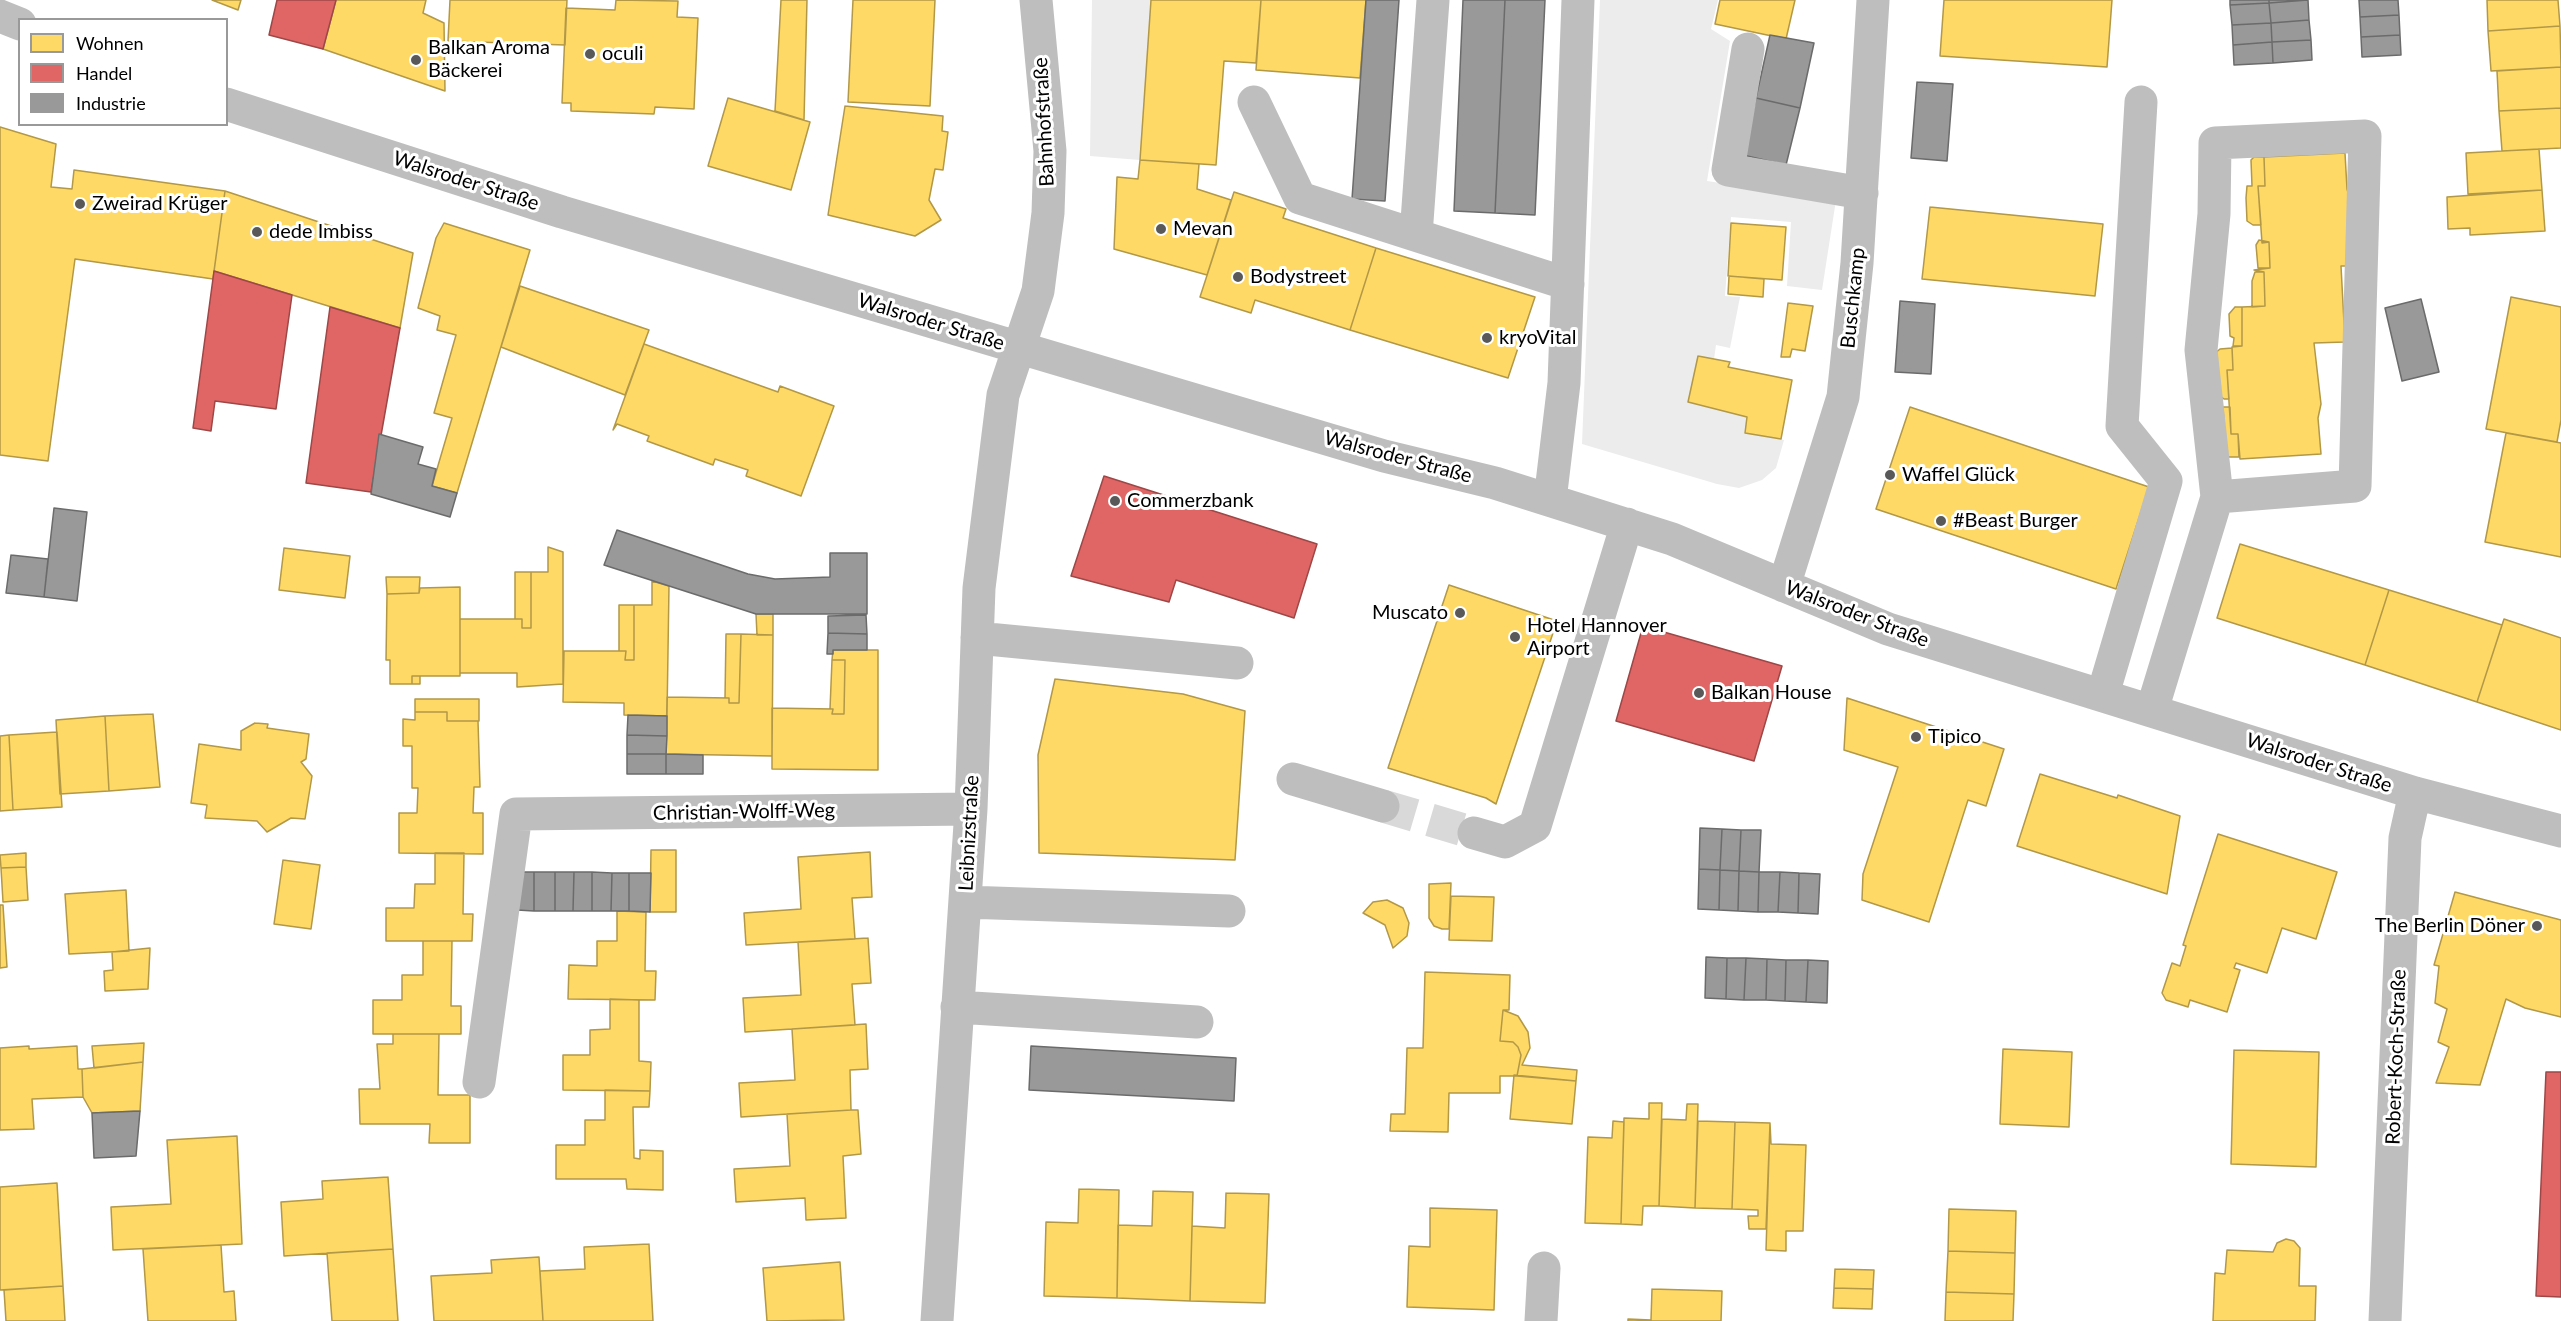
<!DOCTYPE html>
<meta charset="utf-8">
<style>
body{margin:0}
#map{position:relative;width:2561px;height:1321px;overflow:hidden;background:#fff;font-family:Lato,sans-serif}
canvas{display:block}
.legend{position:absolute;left:18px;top:18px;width:210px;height:108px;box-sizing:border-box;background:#fff;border:2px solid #999;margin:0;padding:8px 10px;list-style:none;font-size:18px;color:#000}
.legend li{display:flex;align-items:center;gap:12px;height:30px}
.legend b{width:30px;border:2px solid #999}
</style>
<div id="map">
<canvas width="2561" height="1321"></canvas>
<ul class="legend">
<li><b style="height:16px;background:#ffd966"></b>Wohnen</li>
<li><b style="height:16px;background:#e06666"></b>Handel</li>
<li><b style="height:16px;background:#999"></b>Industrie</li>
</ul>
</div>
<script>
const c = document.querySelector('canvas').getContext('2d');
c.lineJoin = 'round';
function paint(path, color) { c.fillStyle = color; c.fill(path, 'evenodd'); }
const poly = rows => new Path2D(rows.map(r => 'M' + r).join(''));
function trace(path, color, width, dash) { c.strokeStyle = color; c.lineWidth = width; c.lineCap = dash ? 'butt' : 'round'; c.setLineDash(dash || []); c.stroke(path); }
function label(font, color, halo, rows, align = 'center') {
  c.font = font + ' Lato,sans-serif'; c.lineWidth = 6; c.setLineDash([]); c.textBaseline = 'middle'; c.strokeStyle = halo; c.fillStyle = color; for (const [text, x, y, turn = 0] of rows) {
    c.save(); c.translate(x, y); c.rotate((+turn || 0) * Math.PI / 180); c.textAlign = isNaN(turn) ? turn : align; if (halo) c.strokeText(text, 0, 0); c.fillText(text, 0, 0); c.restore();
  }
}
paint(poly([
 [1092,0,1151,0,1140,160,1090,156],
 [1600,0,1718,0,1711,29,1730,41,1707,181,1836,200,1822,290,1787,286,1791,222,1731,217,1725,296,1740,297,1730,348,1716,345,1714,359,1698,356,1689,402,1747,417,1745,433,1784,440,1776,468,1762,480,1739,488,1717,484,1582,444]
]), '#ececec');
const homes = poly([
 [212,0,241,0,238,10,212,0],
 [336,0,426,0,423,13,444,23,445,91,323,49,336,0],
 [450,0,567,0,565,45,448,41,450,0],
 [616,0,678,1,677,17,698,18,694,109,655,107,654,114,571,111,571,103,562,103,566,8,615,10,616,0],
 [781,0,807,0,804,120,775,111,781,0],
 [853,0,935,0,930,106,848,102,853,0],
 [1151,0,1261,0,1256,63,1224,61,1216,165,1140,160,1151,0],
 [1261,0,1366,0,1360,78,1256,70,1261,0],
 [1720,0,1795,0,1786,39,1715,24,1720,0],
 [1944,0,2112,0,2107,67,1940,56,1944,0],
 [2487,0,2558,0,2560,26,2488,31,2487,0],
 [2560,26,2561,67,2491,71,2488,31,2560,26],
 [2561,67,2561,108,2499,111,2497,71,2561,67],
 [728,98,810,122,791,190,708,166,728,98],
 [845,106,943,116,942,131,948,132,943,170,935,169,929,200,941,220,915,236,828,215,845,106],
 [2561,108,2561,148,2502,151,2499,111,2561,108],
 [0,127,56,144,51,187,72,189,74,170,225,191,213,279,75,259,48,461,0,455,0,127],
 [2539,149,2542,190,2468,194,2466,153,2539,149],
 [2345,153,2347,189,2351,203,2351,266,2341,266,2345,342,2314,343,2321,404,2318,418,2321,454,2240,459,2238,434,2231,434,2227,370,2233,370,2232,347,2242,346,2242,307,2265,306,2264,272,2254,270,2270,268,2269,242,2262,243,2258,186,2265,186,2264,157,2345,153],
 [2254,157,2264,157,2265,186,2258,186,2261,225,2253,225,2247,221,2246,198,2247,186,2252,186,2251,160,2254,157],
 [1140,160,1199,164,1197,189,1231,200,1207,275,1114,249,1117,177,1138,179,1140,160],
 [2542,190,2545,231,2470,235,2470,228,2448,229,2447,197,2542,190],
 [225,191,413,253,400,328,214,271,225,191],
 [1234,192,1286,209,1283,218,1376,248,1350,330,1255,300,1251,313,1200,297,1234,192],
 [1930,207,2103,224,2095,296,1922,279,1930,207],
 [444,223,530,250,457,493,432,486,452,418,434,413,456,335,437,330,440,316,418,308,436,238,444,223],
 [1731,223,1786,227,1782,280,1728,276,1731,223],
 [2259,240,2269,242,2270,268,2258,268,2256,245,2259,240],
 [1376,248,1535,297,1508,378,1350,330,1376,248],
 [2255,272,2264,272,2265,306,2252,307,2252,281,2255,272],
 [1729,276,1764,279,1763,297,1728,294,1729,276],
 [520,286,649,330,625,395,501,347,520,286],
 [2511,297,2561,307,2561,420,2557,442,2486,429,2511,297],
 [1788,303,1813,306,1805,351,1792,349,1790,357,1781,357,1788,303],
 [2235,307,2242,307,2242,346,2233,346,2234,338,2230,336,2229,314,2235,307],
 [644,344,778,392,780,386,834,406,801,496,746,476,748,470,715,459,713,465,647,441,649,436,617,424,613,430,644,344],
 [2232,348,2233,370,2227,370,2229,399,2224,399,2216,393,2214,354,2220,349,2232,348],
 [1698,356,1730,362,1728,367,1792,380,1781,439,1745,433,1747,417,1688,402,1698,356],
 [1910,407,2149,487,2116,589,1876,509,1910,407],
 [2223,407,2230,407,2231,434,2238,434,2239,457,2226,457,2223,407],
 [2506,433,2561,443,2561,557,2485,542,2506,433],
 [2240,544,2389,590,2365,665,2217,618,2240,544],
 [548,547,563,552,563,684,517,687,517,673,460,673,460,619,522,619,522,628,531,628,531,572,548,572,548,547],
 [284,548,350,556,345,598,279,590,284,548],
 [515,572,531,572,531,628,522,628,522,619,515,619,515,572],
 [386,577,420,577,419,593,387,594,386,577],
 [652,581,669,586,667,716,624,715,624,703,563,702,564,651,626,651,625,660,634,660,634,605,652,605,652,581],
 [1449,585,1557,621,1496,804,1486,798,1388,768,1449,585],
 [460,587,460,676,412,676,412,684,390,684,390,660,386,660,387,594,419,593,420,588,460,587],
 [2389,590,2502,625,2477,702,2365,665,2389,590],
 [619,605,634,605,634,660,625,660,626,651,619,651,619,605],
 [756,614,773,614,773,635,757,635,756,614],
 [2504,619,2561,638,2561,730,2477,702,2504,619],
 [726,634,741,634,739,703,729,703,729,698,725,698,726,634],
 [741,634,773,635,772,756,666,754,667,697,729,698,729,703,739,703,741,634],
 [833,650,878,650,878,770,772,769,772,708,833,709,832,714,844,714,845,660,832,660,833,650],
 [832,660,845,660,844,714,832,714,833,709,830,709,832,660],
 [412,676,420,676,420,684,412,684,412,676],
 [1055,679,1183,694,1245,711,1235,860,1039,853,1038,755,1055,679],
 [1847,698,2004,749,1986,806,1968,800,1929,922,1862,900,1863,874,1898,767,1844,750,1847,698],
 [415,699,479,699,479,721,447,721,447,712,415,712,415,699],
 [415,712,447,712,447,721,478,721,480,787,474,787,473,813,483,813,483,854,399,853,399,813,417,813,418,788,412,788,412,746,403,746,403,719,415,720,415,712],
 [153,714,160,787,109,791,105,716,153,714],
 [105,716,109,791,60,794,56,720,105,716],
 [255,723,268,724,267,728,309,734,306,759,301,762,312,776,305,819,291,818,267,832,257,821,205,818,207,805,191,803,199,744,241,750,241,731,255,723],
 [57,732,62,807,13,810,9,735,57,732],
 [9,735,13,810,0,811,0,736,9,735],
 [2040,774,2117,798,2118,795,2180,816,2167,894,2017,846,2040,774],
 [2218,834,2337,872,2316,939,2282,928,2267,973,2236,963,2234,968,2240,970,2227,1012,2190,1000,2188,1007,2166,1000,2162,993,2172,963,2180,966,2186,946,2183,945,2218,834],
 [651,850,676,850,676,912,650,912,651,850],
 [870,852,872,897,852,898,855,939,746,945,744,913,801,909,798,857,870,852],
 [26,853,26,867,1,868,0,855,26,853],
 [435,853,464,853,463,914,473,914,472,941,386,941,386,908,414,908,415,884,435,884,435,853],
 [283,860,320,865,311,929,274,924,283,860],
 [26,867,28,900,3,902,1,868,26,867],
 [1451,883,1449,929,1442,929,1434,926,1429,918,1429,884,1451,883],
 [126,890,129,951,69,954,65,894,126,890],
 [2455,892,2561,920,2561,1017,2525,1008,2506,999,2480,1085,2436,1083,2449,1047,2438,1042,2447,1009,2435,1003,2439,966,2434,965,2455,892],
 [1451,896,1494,897,1492,941,1449,940,1451,896],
 [1387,900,1403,908,1409,923,1407,936,1393,948,1385,925,1363,913,1373,902,1387,900],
 [0,905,3,905,7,967,0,968,0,905],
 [617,911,646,912,645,971,656,971,655,1000,568,999,569,965,597,966,597,941,617,941,617,911],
 [868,938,871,983,852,984,855,1025,745,1032,743,998,801,995,798,942,868,938],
 [423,941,452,941,451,1006,461,1006,461,1034,373,1034,373,1000,402,1000,402,975,423,975,423,941],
 [150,948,148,989,105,991,104,971,113,970,112,952,150,948],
 [1425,972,1510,975,1509,1010,1503,1010,1500,1041,1513,1042,1518,1047,1521,1055,1517,1076,1500,1076,1500,1093,1449,1093,1448,1132,1390,1131,1391,1114,1405,1114,1407,1048,1423,1048,1425,972],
 [610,999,639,1000,639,1061,651,1062,650,1091,563,1090,563,1055,590,1055,590,1030,610,1029,610,999],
 [1503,1010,1518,1016,1528,1032,1530,1048,1522,1065,1577,1070,1576,1081,1517,1076,1521,1055,1518,1047,1513,1042,1500,1041,1503,1010],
 [866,1024,868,1069,850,1070,851,1110,741,1117,739,1083,795,1080,792,1029,866,1024],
 [393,1034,439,1034,438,1095,470,1095,470,1143,429,1143,430,1124,360,1124,359,1089,380,1089,377,1044,393,1044,393,1034],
 [144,1043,143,1062,94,1068,92,1046,144,1043],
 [29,1046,29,1049,77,1046,78,1069,82,1069,83,1097,32,1099,34,1129,0,1130,0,1048,29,1046],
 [2003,1049,2072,1052,2069,1127,2000,1124,2003,1049],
 [2234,1050,2319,1052,2316,1167,2231,1164,2234,1050],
 [143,1062,140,1111,92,1113,83,1097,82,1069,143,1062],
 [1514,1075,1576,1081,1572,1124,1510,1119,1514,1075],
 [605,1090,650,1091,649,1107,633,1107,634,1158,640,1159,640,1150,663,1151,663,1190,627,1189,626,1179,556,1179,556,1145,585,1145,585,1120,605,1120,605,1090],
 [1649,1103,1662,1103,1659,1206,1643,1206,1642,1225,1621,1224,1624,1118,1649,1119,1649,1103],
 [1687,1104,1698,1104,1695,1208,1659,1206,1662,1119,1686,1120,1687,1104],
 [851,1110,858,1110,861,1154,843,1156,846,1218,806,1220,805,1198,736,1202,734,1169,790,1166,787,1114,851,1110],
 [1613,1121,1624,1122,1621,1224,1585,1223,1588,1137,1612,1138,1613,1121],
 [1698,1121,1735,1122,1732,1209,1695,1208,1698,1121],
 [1735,1122,1770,1123,1766,1229,1749,1229,1748,1216,1758,1216,1758,1210,1732,1209,1735,1122],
 [1770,1123,1771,1144,1806,1145,1803,1231,1786,1231,1786,1251,1766,1250,1770,1123],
 [237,1136,242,1244,113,1250,111,1207,171,1204,167,1140,237,1136],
 [388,1177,393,1249,284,1256,281,1202,323,1199,322,1181,388,1177],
 [57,1183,63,1286,0,1290,0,1187,57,1183],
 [1079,1189,1119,1190,1117,1298,1044,1296,1046,1222,1078,1223,1079,1189],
 [1153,1191,1193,1192,1190,1301,1117,1298,1118,1225,1152,1226,1153,1191],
 [1226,1193,1269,1194,1265,1303,1190,1301,1192,1226,1225,1228,1226,1193],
 [1430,1208,1497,1210,1494,1310,1407,1307,1409,1246,1430,1247,1430,1208],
 [1949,1209,2016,1211,2015,1253,1948,1251,1949,1209],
 [2286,1239,2294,1241,2300,1248,2299,1286,2316,1286,2315,1321,2213,1321,2215,1273,2225,1274,2227,1250,2273,1252,2277,1243,2286,1239],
 [649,1244,653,1321,543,1321,540,1271,585,1269,584,1247,649,1244],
 [221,1245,224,1292,234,1291,236,1321,148,1321,143,1249,221,1245],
 [393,1249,398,1321,332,1321,327,1253,393,1249],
 [1948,1251,2015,1253,2014,1294,1946,1292,1948,1251],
 [539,1257,543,1321,434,1321,431,1276,492,1273,491,1260,539,1257],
 [840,1262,844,1320,767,1321,763,1268,840,1262],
 [1835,1269,1874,1270,1873,1289,1834,1288,1835,1269],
 [63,1286,65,1321,6,1321,4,1290,63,1286],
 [1834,1288,1873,1289,1872,1309,1833,1308,1834,1288],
 [1652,1289,1722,1291,1721,1321,1628,1321,1628,1319,1651,1320,1652,1289],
 [1946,1292,2014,1294,2013,1321,1945,1321,1946,1292]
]);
paint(homes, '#ffd966');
trace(homes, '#b29847', 1.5);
const shops = poly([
 [277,0,336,0,323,49,269,35,277,0],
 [214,271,292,295,276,409,215,401,211,431,193,428,214,271],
 [330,307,400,328,371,492,306,483,330,307],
 [1104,476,1317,544,1294,618,1176,580,1169,602,1071,576,1104,476],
 [1643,626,1782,666,1754,761,1616,721,1643,626],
 [2546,1072,2561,1072,2561,1297,2536,1296,2546,1072]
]);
paint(shops, '#e06666');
trace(shops, '#9d4747', 1.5);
const industry = poly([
 [1366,0,1399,0,1385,201,1352,199,1366,0],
 [1463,0,1505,0,1495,213,1454,211,1463,0],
 [1505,0,1545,0,1535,215,1495,213,1505,0],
 [2230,0,2269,0,2269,3,2230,5,2230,0],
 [2269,0,2308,0,2269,3,2269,0],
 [2308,0,2309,20,2271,23,2269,3,2308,0],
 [2359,0,2398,0,2399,15,2360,17,2359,0],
 [2269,3,2271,23,2232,25,2230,5,2269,3],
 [2399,15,2400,35,2361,37,2360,17,2399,15],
 [2309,20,2311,40,2272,42,2271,23,2309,20],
 [2271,23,2272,42,2233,45,2232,25,2271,23],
 [1770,35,1814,43,1800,108,1756,98,1770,35],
 [2400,35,2401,55,2362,57,2361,37,2400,35],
 [2311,40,2312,60,2273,63,2272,42,2311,40],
 [2272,42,2273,63,2234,65,2233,45,2272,42],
 [1917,82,1953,84,1947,161,1911,158,1917,82],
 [1756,98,1800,108,1786,165,1743,155,1756,98],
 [2421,299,2439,372,2402,381,2385,308,2421,299],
 [1900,301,1935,304,1931,374,1895,372,1900,301],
 [379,434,423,447,418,464,436,469,432,486,457,493,450,517,371,494,379,434],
 [54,508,87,512,77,601,44,597,54,508],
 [617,530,748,574,775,579,830,577,830,553,867,553,867,614,756,614,604,565,617,530],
 [11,555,48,559,44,597,6,593,11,555],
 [866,615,867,634,828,633,828,616,866,615],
 [828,633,867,634,867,650,833,650,833,654,827,654,828,633],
 [628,715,667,716,667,736,627,735,628,715],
 [627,735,667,736,666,754,627,754,627,735],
 [627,754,666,754,666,774,627,774,627,754],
 [666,754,703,755,703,774,666,774,666,754],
 [1700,828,1722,829,1720,870,1699,869,1700,828],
 [1722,829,1741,830,1739,871,1720,870,1722,829],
 [1741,830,1761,830,1759,872,1739,871,1741,830],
 [1699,869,1720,870,1719,910,1698,909,1699,869],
 [1720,870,1739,871,1738,911,1719,910,1720,870],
 [1739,871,1759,872,1758,912,1738,911,1739,871],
 [517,872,534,872,534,911,517,910,517,872],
 [534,872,555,872,555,911,534,911,534,872],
 [555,872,574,872,573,911,555,911,555,872],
 [574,872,592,872,592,911,573,911,574,872],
 [592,872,612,873,611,911,592,911,592,872],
 [1759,872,1780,872,1778,912,1758,912,1759,872],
 [1780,872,1799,873,1798,913,1778,912,1780,872],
 [612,873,629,873,629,911,611,911,612,873],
 [629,873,651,873,650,912,629,911,629,873],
 [1799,873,1820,874,1818,914,1798,913,1799,873],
 [1706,957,1727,958,1726,999,1705,998,1706,957],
 [1727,958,1746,958,1744,1000,1726,999,1727,958],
 [1746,958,1767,959,1766,1000,1744,1000,1746,958],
 [1767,959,1786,960,1785,1001,1766,1000,1767,959],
 [1786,960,1808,960,1806,1002,1785,1001,1786,960],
 [1808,960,1828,961,1827,1003,1806,1002,1808,960],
 [1031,1046,1236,1058,1234,1101,1029,1090,1031,1046],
 [140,1111,136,1156,94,1158,92,1113,140,1111]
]);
paint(industry, '#999');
trace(industry, '#6b6b6b', 1.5);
trace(poly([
 [1383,806,1474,833]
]), '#d9d9d9', 33, [33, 16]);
trace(poly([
 [0,16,20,24],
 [1748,49,1728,170,1862,193],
 [1254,102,1300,198,1568,284],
 [226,104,562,212,1384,456,1495,483,1672,539,1888,629,2415,793,2561,831],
 [1416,235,1433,0],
 [1550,500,1564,383,1578,0],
 [1784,586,1843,397,1857,263,1873,0],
 [977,638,1237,663],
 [2103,694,2166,481,2122,426,2141,102],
 [2152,710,2217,497,2355,486,2365,136,2215,143,2214,214,2201,350,2217,497],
 [1293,779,1383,806],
 [1474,833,1505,842,1535,826,1627,524],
 [965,902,1229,911],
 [957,1007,1197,1022],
 [479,1082,516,814,971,809],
 [937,1321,971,809,979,588,1003,395,1038,291,1048,213,1050,151,1036,0],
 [1541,1321,1544,1268],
 [2385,1321,2405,838,2415,793]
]), '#bebebe', 33);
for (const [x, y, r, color] of [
 [590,54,6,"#595959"],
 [416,60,6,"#595959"],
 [80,204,6,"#595959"],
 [1161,229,6,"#595959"],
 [257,232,6,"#595959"],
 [1238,277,6,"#595959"],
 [1487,338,6,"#595959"],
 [1890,475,6,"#595959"],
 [1115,501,6,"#595959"],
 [1941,521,6,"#595959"],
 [1460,613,6,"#595959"],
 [1515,637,6,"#595959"],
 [1699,693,6,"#595959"],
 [1916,737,6,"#595959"],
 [2537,926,6,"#595959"]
]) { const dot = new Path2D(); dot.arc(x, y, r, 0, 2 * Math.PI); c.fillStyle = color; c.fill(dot); trace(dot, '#fff', 2); }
label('20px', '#000', '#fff', [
 ["Balkan Aroma",428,48],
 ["Bäckerei",428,71],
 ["oculi",602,54],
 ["Zweirad Krüger",92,204],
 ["Mevan",1173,229],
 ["dede Imbiss",269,232],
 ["Bodystreet",1250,277],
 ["kryoVital",1499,338],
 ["Waffel Glück",1902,475],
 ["Commerzbank",1127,501],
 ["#Beast Burger",1953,521],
 ["Muscato",1448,613,"right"],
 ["Hotel Hannover",1527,626],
 ["Airport",1527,649],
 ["Balkan House",1711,693],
 ["Tipico",1928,737],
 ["The Berlin Döner",2525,926,"right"]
], 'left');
label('20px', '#000', '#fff', [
 ["Bahnhofstraße",1044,122,-93],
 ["Walsroder Straße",466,181,18],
 ["Buschkamp",1853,298,-84],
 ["Walsroder Straße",931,322,17],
 ["Walsroder Straße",1398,457,15],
 ["Walsroder Straße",1857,614,21],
 ["Walsroder Straße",2319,763,18],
 ["Christian-Wolff-Weg",744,812,-1],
 ["Leibnizstraße",969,833,-87],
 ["Robert-Koch-Straße",2396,1057,-88]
]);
</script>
